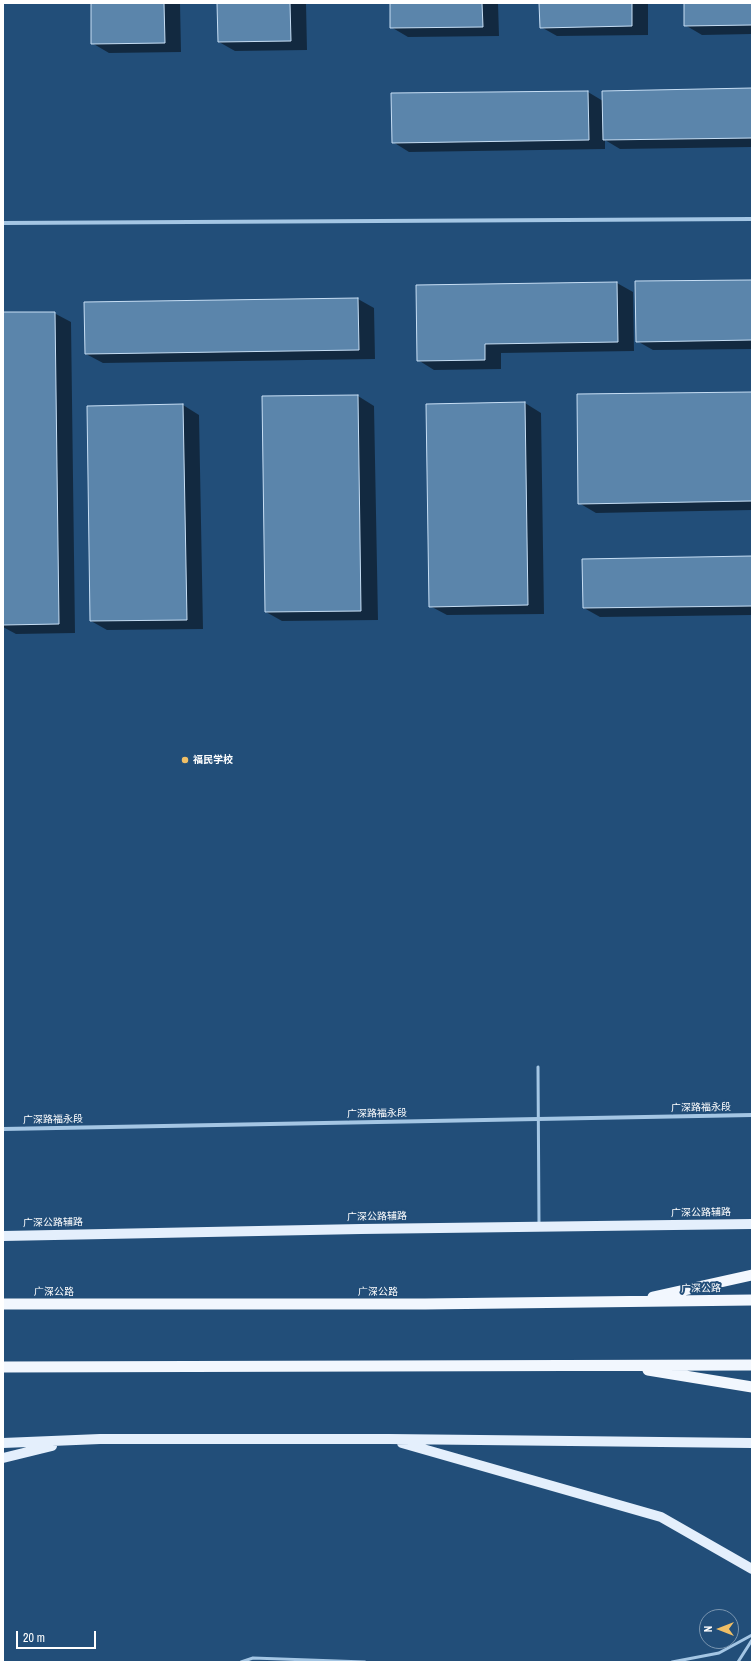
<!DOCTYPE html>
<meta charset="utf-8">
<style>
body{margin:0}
#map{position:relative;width:755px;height:1665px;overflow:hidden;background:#224e79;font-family:"Archivo Narrow",sans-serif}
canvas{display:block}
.frame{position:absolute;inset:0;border:4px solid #fff;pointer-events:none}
.north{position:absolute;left:699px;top:1609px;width:40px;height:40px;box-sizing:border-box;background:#224e79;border:1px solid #7a95af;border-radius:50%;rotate:270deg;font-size:11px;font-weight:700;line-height:16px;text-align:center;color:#fff}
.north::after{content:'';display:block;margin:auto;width:14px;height:18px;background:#f0bf66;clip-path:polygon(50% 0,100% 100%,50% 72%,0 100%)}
.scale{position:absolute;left:16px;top:1631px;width:80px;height:18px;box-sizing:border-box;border:2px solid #fff;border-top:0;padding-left:5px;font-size:12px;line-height:14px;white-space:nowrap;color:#fff;-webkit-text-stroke:3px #224e79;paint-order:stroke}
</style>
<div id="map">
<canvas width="755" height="1665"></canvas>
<div class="frame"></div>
<div class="north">N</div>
<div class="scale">20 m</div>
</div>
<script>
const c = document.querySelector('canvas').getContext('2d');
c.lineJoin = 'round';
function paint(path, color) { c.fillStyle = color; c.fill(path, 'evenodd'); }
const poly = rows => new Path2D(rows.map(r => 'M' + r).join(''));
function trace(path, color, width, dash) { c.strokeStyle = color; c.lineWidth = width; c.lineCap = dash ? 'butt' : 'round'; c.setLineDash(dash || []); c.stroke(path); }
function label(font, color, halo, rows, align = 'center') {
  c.font = font + ' "Archivo Narrow","Noto Sans SC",sans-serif'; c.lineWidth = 4; c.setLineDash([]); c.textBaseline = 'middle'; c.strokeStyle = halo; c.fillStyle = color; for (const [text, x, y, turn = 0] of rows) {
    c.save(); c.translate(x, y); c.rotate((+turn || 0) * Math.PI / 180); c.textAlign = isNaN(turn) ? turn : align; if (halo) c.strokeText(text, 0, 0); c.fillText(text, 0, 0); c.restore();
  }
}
paint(poly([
 [92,3,180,3,181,52,109,53,92,43],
 [218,3,306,3,307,50,235,51,219,42],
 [391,3,498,3,499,36,408,37,391,27],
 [540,3,648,3,648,35,557,36,541,27],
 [685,3,752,3,752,34,702,35,685,25],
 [752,89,752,147,620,149,605,140,605,149,409,152,393,142,588,92,603,101],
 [752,281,752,349,653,350,637,341],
 [617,283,633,292,634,351,501,353,501,369,434,370,418,360,417,286],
 [358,299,374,308,375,359,103,363,86,354,85,303],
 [3,313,54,313,71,322,75,633,16,634,3,627],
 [752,393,752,510,596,513,579,503],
 [358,396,374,406,378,620,282,621,266,612,263,397],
 [525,403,541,413,544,614,447,615,430,606],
 [183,405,199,415,203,629,107,630,91,621],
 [752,557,752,615,600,617,584,608]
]), '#0007');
const building = poly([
 [91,3,164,3,165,43,91,44,91,3],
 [217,3,290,3,291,41,218,42,217,3],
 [390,3,482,3,483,27,390,28,390,3],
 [539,3,632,3,632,26,540,28,539,3],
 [684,3,752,3,752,25,684,26,684,3],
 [752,88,752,138,603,140,602,91,752,88],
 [588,91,589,140,392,143,391,93,588,91],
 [752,280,752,340,636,342,635,281,752,280],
 [617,282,618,342,485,344,485,360,417,361,416,285,617,282],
 [358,298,359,350,85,354,84,302,358,298],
 [3,312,55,312,59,624,3,625,3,312],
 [752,392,752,501,578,504,577,394,752,392],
 [358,395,361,611,265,612,262,396,358,395],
 [525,402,528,605,429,607,426,404,525,402],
 [183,404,187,620,90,621,87,406,183,404],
 [752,556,752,606,583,608,582,559,752,556]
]);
paint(building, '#5b85ab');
trace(building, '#c7def4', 1);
trace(poly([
 [538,1067,539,1225],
 [241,1662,253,1658,365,1662],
 [672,1662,719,1653,752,1635],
 [738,1662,752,1640]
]), '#a4c6e4', 3);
trace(poly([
 [3,223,752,219],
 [3,1129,752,1115]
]), '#a4c6e4', 4);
trace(poly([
 [3,1236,361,1229,752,1224],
 [3,1443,100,1439,389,1439,752,1443],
 [402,1443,661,1517,752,1569],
 [3,1458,52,1446]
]), '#e4effc', 10);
trace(poly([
 [653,1297,752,1275],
 [3,1304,425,1304,752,1300],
 [3,1367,752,1365],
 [648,1370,752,1387]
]), '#f2f7fe', 11);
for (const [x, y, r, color] of [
 [185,760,4,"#f0bf66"]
]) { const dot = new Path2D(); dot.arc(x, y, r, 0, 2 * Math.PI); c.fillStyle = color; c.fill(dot); trace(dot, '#224e79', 1.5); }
label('bold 10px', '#fff', '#224e79', [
 ["福民学校",193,760]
], 'left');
label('10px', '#fff', '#224e79', [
 ["广深路福永段",701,1108,-1],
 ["广深路福永段",377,1114,-1],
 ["广深路福永段",53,1120,-1],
 ["广深公路辅路",701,1213,-1],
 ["广深公路辅路",377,1217,-1],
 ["广深公路辅路",53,1223,-1],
 ["广深公路",701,1289,-1],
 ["广深公路",54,1292],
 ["广深公路",378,1292]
]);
</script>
